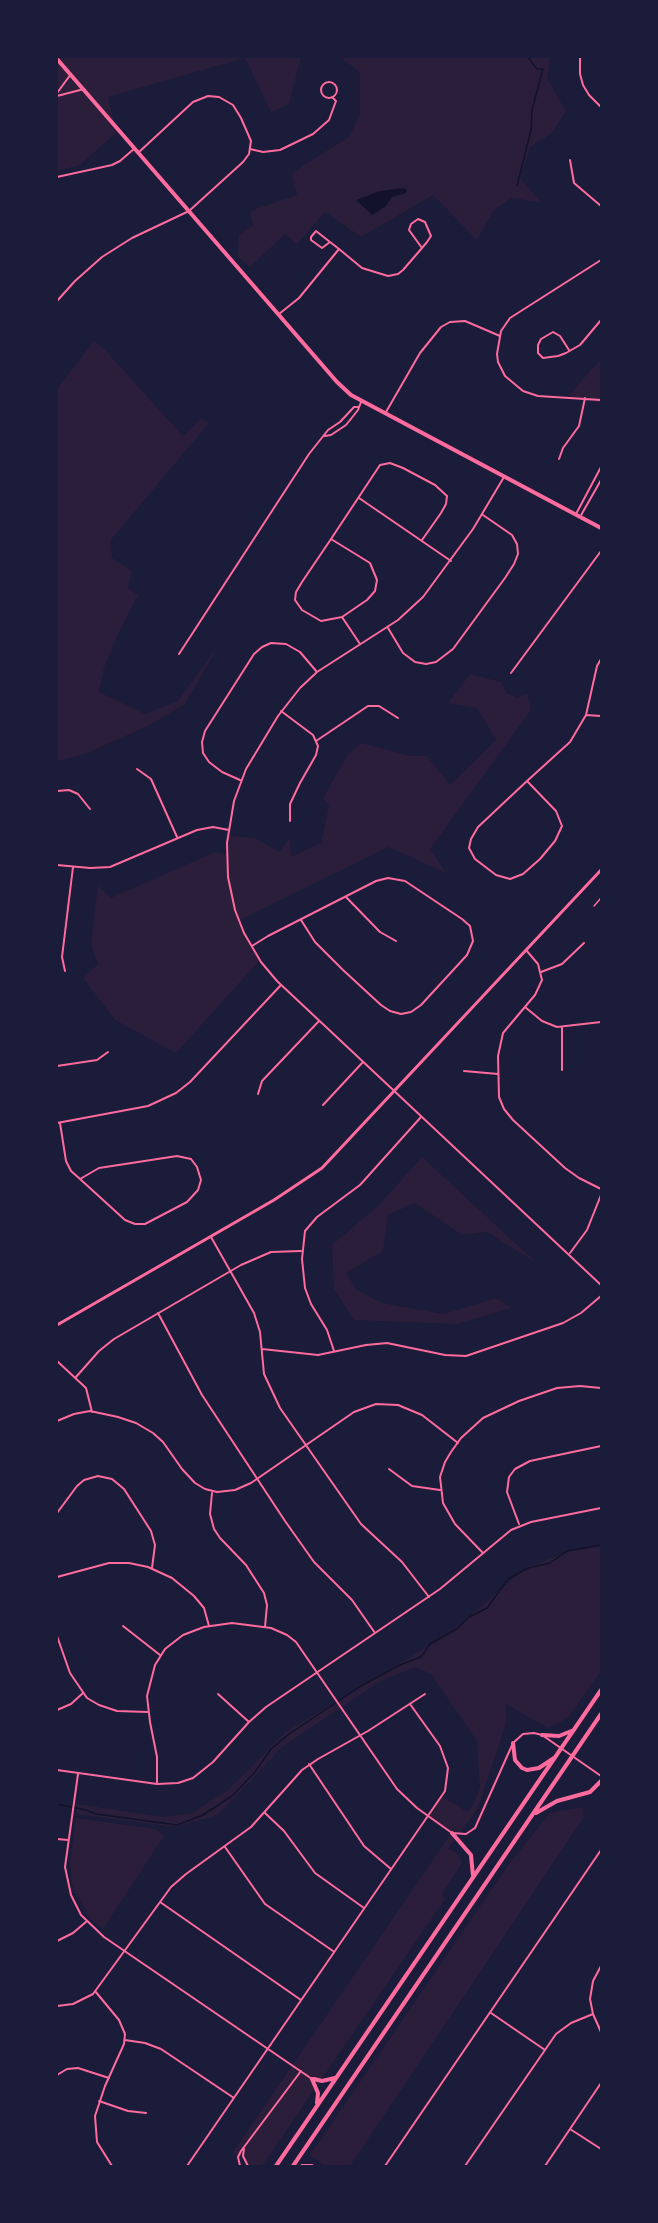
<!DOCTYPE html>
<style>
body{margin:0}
#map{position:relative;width:658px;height:2223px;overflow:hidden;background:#1b1b3a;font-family:Georgia,serif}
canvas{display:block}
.frame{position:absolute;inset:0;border:58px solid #1b1b3a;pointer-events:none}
</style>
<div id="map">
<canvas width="658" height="2223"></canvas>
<div class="frame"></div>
</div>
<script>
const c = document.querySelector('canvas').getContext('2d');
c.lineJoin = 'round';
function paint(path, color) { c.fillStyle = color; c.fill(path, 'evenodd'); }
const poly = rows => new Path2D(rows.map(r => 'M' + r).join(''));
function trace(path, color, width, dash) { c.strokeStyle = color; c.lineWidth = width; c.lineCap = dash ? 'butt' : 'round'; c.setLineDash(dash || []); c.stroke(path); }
paint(poly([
 [57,57,550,57,547,78,566,111,551,134,530,147,520,178,541,202,511,198,494,210,477,240,433,195,361,237,325,212,297,244,285,234,250,267,238,257,239,235,253,226,250,211,297,195,292,173,350,136,360,114,360,72,341,58,301,57,289,104,271,112,245,58,108,97,116,133,80,165,57,171],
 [94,341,105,350,183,436,201,418,209,423,110,541,112,558,132,571,128,588,138,595,118,634,104,668,99,692,145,714,178,701,220,643,185,704,152,724,85,754,57,761,57,389],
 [601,359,601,403,568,396],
 [470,674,501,682,507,693,517,698,527,694,531,710,430,849,446,873,388,847,240,920,260,960,176,1053,115,1020,83,978,98,964,91,945,98,885,111,898,215,852,226,854,230,836,255,838,279,852,290,838,291,857,321,843,329,805,323,798,348,754,361,743,410,756,427,756,450,785,496,740,477,708,448,703],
 [422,1157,538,1264,487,1232,462,1235,415,1203,388,1215,383,1251,346,1273,357,1290,382,1303,444,1314,496,1298,512,1308,456,1324,354,1320,334,1289,332,1245,378,1206],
 [601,1546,601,1671,568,1718,548,1728,506,1704,506,1724,477,1810,448,1849,459,1854,462,1863,442,1894,445,1899,262,2166,253,2166,233,2152,452,1832,429,1816,442,1797,468,1812,473,1805,480,1788,477,1741,431,1674,415,1667,381,1681,282,1747,218,1815,175,1827,77,1814,77,1804,164,1817,192,1813,228,1790,287,1731,447,1635,527,1567,574,1550],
 [583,1807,584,1817,350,2166,325,2166,310,2155,509,1864,550,1813],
 [76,1818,156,1829,164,1836,103,1929,90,1919,72,1885,70,1861]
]), '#2a1e3b');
paint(poly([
 [404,188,407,190,406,193,392,197,386,206,372,215,356,200,380,191]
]), '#12122b');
trace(poly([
 [517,186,531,130,532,110,543,69,537,69,528,57],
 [57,1804,86,1810,96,1814,177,1825,203,1815,232,1796,255,1772,271,1749,289,1734,361,1686,402,1664,421,1657,430,1644,457,1629,469,1617,487,1608,508,1579,528,1568,550,1563,567,1551,601,1545]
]), '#12122b', 1.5);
trace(poly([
 [594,906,601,898]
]), '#ff6b9d', 1.5);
trace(poly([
 [580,57,580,74,583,85,589,95,601,107],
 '321 90a8 8 0 1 1 16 0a8 8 0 1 1-16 0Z',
 [57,93,71,74],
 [57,96,84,89],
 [250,149,263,152,280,150,313,134,329,120,336,101,332,97],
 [570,160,574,183,601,206],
 [57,177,112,165,120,161,135,148],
 [330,242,322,248,311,240,311,237,316,231,330,242,339,249,362,268,388,276,398,274,403,270,422,248,427,242,431,236,425,222,418,219,411,224,409,230,422,248],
 [601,260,510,318,501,331,497,354,498,362,505,376,523,391,538,396,601,400],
 [57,301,75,281,102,257,132,238,189,211,243,162,249,154,251,141,241,118,233,105,219,97,208,96,193,102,139,152],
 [279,314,299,298,339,249],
 [569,350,560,336,553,332,541,339,538,345,538,353,543,358,558,356,566,353,580,345,601,320],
 [386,412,420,353,441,327,450,322,465,321,500,336],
 [325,436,331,435,346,425,358,410,361,402],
 [559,459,563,448,579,426,585,398],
 [504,477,473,529,423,597,398,620,317,672,300,688,278,716,246,769,234,801,227,843,228,877,235,910,244,933,261,962,277,981,601,1285],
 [359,498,451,561],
 [576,514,601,467],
 [580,517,601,480],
 [331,539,302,582,296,592,295,600,302,610,321,621,342,617,367,600,375,591,377,580,370,563,331,539,380,465,390,463,403,468,435,485,447,496,446,504,441,513,422,540],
 [342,617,360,644],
 [388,628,403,653,415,662,426,664,436,662,453,649,505,578,514,564,518,554,517,544,512,535,483,515],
 [179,654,309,454,328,430,340,422,354,407,358,407],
 [511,673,601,551],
 [281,711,313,735,318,746,316,755,300,783,290,804,290,821],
 [586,715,601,716],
 [316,741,368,706,379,706,398,718],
 [137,769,151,779,177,837],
 [240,780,222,772,209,762,203,753,202,742,205,731,254,654,262,647,271,643,286,644,300,652,317,672],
 [527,781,556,811,562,826,555,841,540,859,523,874,510,879,496,875,475,859,469,848,471,839,478,827,527,781,570,742,586,715,597,666,601,659],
 [57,791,69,790,78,794,90,809],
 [57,865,90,868,110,867,197,830,213,827,229,830],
 [346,897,380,932,396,941],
 [252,946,268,936,376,881,388,878,405,881,462,919,470,926,473,941,467,955,421,1005,411,1012,401,1014,390,1011,381,1005,343,970,315,942,301,920],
 [526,950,538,964,542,980,535,995,503,1033,498,1056,499,1097,504,1109,513,1120,565,1168,579,1178,601,1189],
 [65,971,62,957,73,867],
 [541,972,562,964,584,943],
 [525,1007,542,1021,557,1027,601,1022],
 [57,1066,97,1060,108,1052],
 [562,1070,562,1028],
 [464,1071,498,1074],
 [258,1094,262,1081,319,1021],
 [323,1105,363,1062],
 [57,1123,148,1106,176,1093,190,1082,281,985],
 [60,1123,66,1161,71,1171,80,1179],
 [177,1156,191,1159,197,1167,201,1180,198,1190,187,1202,145,1224,135,1224,125,1220,80,1179,99,1168,177,1156],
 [211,1237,254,1313,260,1332,264,1374,280,1408,361,1524,402,1562,429,1597],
 [570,1253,587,1230,601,1195],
 [158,1313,202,1395,285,1521,314,1562,352,1600,375,1633],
 [262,1349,318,1355,366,1345,387,1343,445,1355,466,1356,563,1323,581,1313,601,1296],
 [334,1351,327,1330,311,1304,305,1288,302,1259,305,1231,317,1217,360,1185,421,1117],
 [57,1361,86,1388,92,1412],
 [76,1377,99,1351,114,1339,241,1265,271,1252,301,1251],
 [57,1421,74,1414,90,1411,118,1417,136,1423,153,1433,163,1442,182,1469,195,1483,205,1489,217,1492,235,1490,251,1483,354,1412,376,1404,398,1405,422,1415,458,1443],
 [389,1469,412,1486,440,1490],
 [212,1493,210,1514,214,1529,220,1538,246,1565,264,1593,267,1605,265,1627],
 [57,1513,77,1486,84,1480,98,1476,112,1479,124,1489,151,1531,155,1545,152,1568],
 [519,1524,507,1492,509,1477,515,1469,530,1461,601,1446],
 [482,1552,455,1524,443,1503,440,1477,445,1462,451,1452,461,1438,483,1418,519,1401,557,1388,580,1386,601,1388],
 [57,1577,109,1563,129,1563,148,1567,172,1578,194,1596,204,1608,209,1626],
 [123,1626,160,1655],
 [57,1636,70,1673,87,1698,99,1705,117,1711,148,1712],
 [218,1694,249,1722],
 [57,1710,71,1704,83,1693],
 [309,1764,364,1846,391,1869],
 [57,1770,157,1784,178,1783,193,1778,213,1762,249,1722,266,1707,440,1589,511,1530,531,1522,601,1508],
 [78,1774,65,1867,71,1895,81,1915,104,1937,312,2079],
 [157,1784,157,1757,150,1722,147,1696,155,1665,165,1649,183,1635,204,1627,232,1623,271,1628,287,1635,296,1642,397,1789,417,1808,452,1833,466,1834,475,1828,513,1743,523,1734,534,1733,542,1735,601,1776],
 [265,1813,284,1831,315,1873,364,1908],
 [57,1839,68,1840],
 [225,1847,265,1904,333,1951],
 [160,1902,301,2000],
 [57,1941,73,1933,87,1921],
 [601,1966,593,1981,590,1999,593,2014,601,2032],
 [95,1991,119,2020,125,2034,124,2044,105,2086,95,2116,97,2142,112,2166],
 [57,2006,73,2004,93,1994,171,1887,186,1874,251,1827,302,1770,318,1759,368,1731,425,1694],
 [491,2013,545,2050],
 [125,2040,145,2043,161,2049,234,2098],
 [57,2075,67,2069,78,2068,109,2078],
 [99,2101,128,2111,146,2113],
 [570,2129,601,2149],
 [244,2149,243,2156,248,2166],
 [187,2166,445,1791,448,1768,440,1746,410,1704],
 [240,2166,238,2157,241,2151,301,2071],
 [385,2166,601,1850],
 [465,2166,556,2034,571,2023,593,2014],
 [545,2166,601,2083]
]), '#ff6b9d', 2);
trace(poly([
 [57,1325,274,1200,322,1168,601,870]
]), '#ff6b9d', 3);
trace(poly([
 [57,59,337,382,351,395,601,528]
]), '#ff6b9d', 4);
trace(poly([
 [542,1735,559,1736,574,1730],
 [513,1743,515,1760,522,1768,527,1770,539,1768,554,1758],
 [536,1813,557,1801,590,1792,601,1781],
 [452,1833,471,1855,473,1876],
 [312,2079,318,2093,317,2103],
 [314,2079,322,2081,335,2078],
 [276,2166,601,1690],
 [293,2166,601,1714],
 [302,2166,312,2166]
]), '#ff6b9d', 4);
</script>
